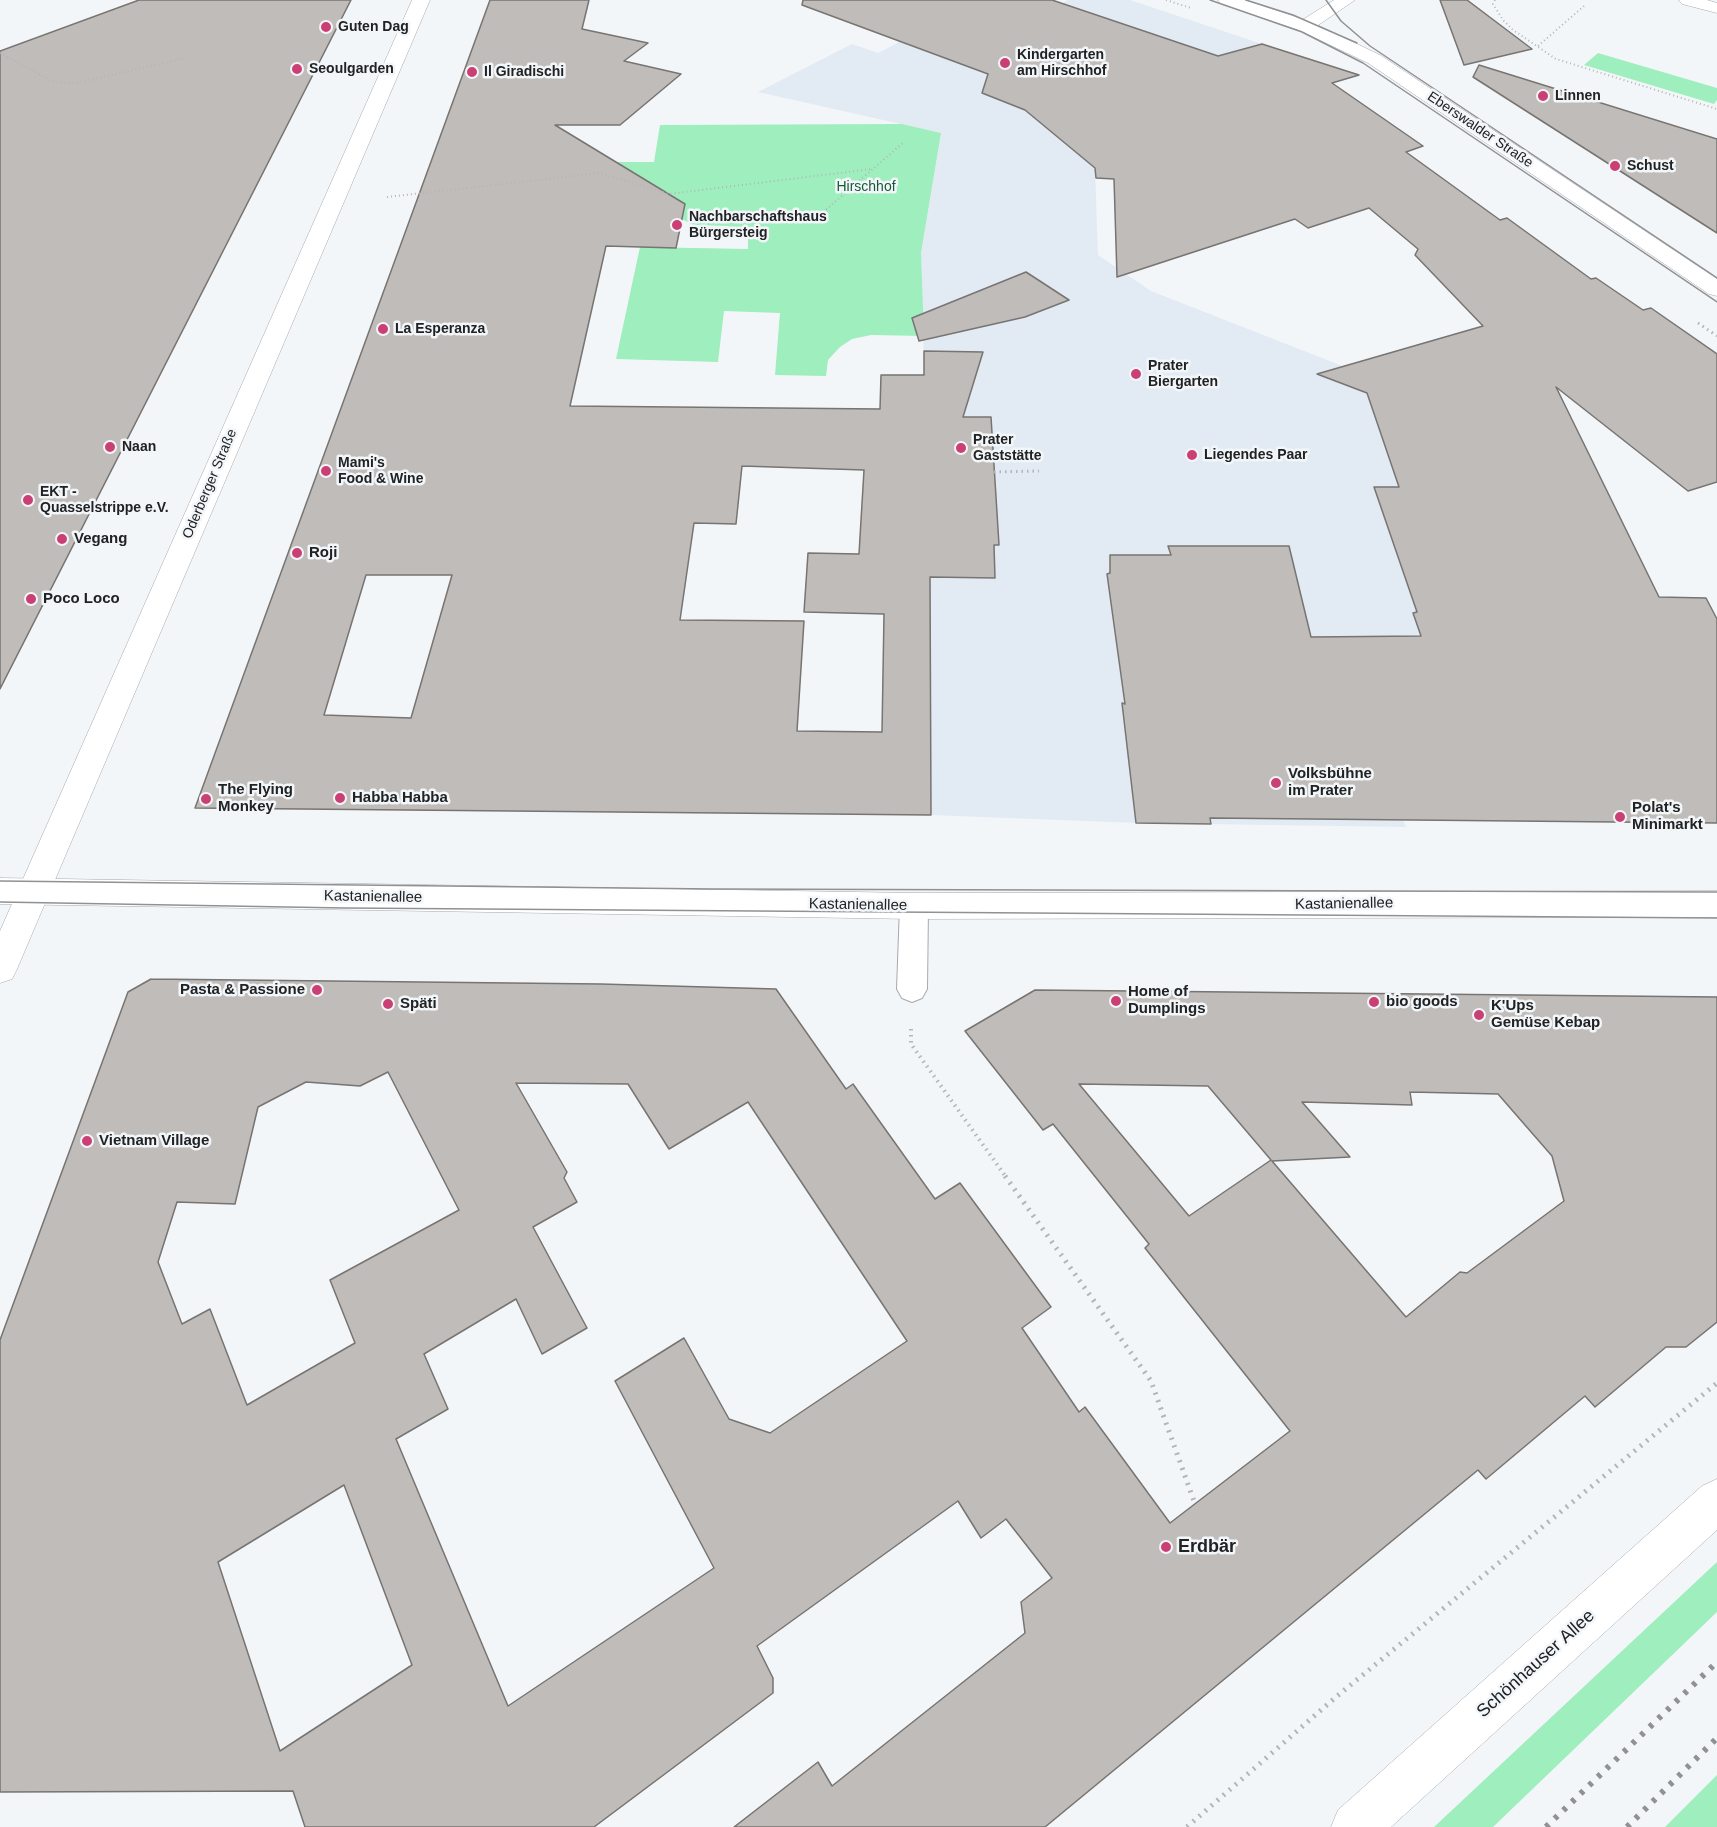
<!DOCTYPE html>
<meta charset="utf-8">
<style>
body{margin:0}
canvas{display:block;background:#f3f6f9}
</style>
<canvas width="1717" height="1827"></canvas>
<script>
const c = document.querySelector('canvas').getContext('2d');
c.lineJoin = 'round';
function paint(path, color) { c.fillStyle = color; c.fill(path, 'evenodd'); }
const poly = rows => new Path2D(rows.map(r => 'M' + r).join(''));
function trace(path, color, width, dash) { c.strokeStyle = color; c.lineWidth = width; c.lineCap = dash ? 'butt' : 'round'; c.setLineDash(dash || []); c.stroke(path); }
function label(font, color, halo, rows, align = 'center') {
  c.font = font + ' Arial,sans-serif'; c.lineWidth = 5; c.setLineDash([]); c.textBaseline = 'middle'; c.strokeStyle = halo; c.fillStyle = color; for (const [text, x, y, turn = 0] of rows) {
    c.save(); c.translate(x, y); c.rotate((+turn || 0) * Math.PI / 180); c.textAlign = isNaN(turn) ? turn : align; if (halo) c.strokeText(text, 0, 0); c.fillText(text, 0, 0); c.restore();
  }
}
paint(poly([
 [1068,0,1130,0,1277,49,1349,94,1095,168,1098,255,1151,291,1391,385,1480,636,1403,820,1406,827,1136,823,931,815,928,375,924,372,921,253,941,133,758,92,852,44,878,53,922,30,976,50]
]), '#e2ebf4');
paint(poly([
 [1598,53,1717,88,1717,100,1714,104,1584,65],
 [902,124,941,133,921,253,924,336,871,335,852,339,840,347,828,360,826,376,775,375,780,313,724,311,718,362,616,359,640,247,748,249,748,238,733,237,734,229,728,226,693,225,682,219,685,204,416,203,431,162,654,162,660,125],
 [1717,1562,1717,1612,1493,1827,1434,1827],
 [1717,1775,1717,1827,1665,1827]
]), '#9eeebe');
const building = poly([
 [139,0,351,0,0,689,0,51,139,0],
 [490,0,589,0,582,29,648,43,624,61,681,74,620,125,555,125,685,204,676,248,606,246,570,406,880,409,881,375,924,375,924,351,983,352,963,417,991,417,999,545,994,545,995,578,930,577,931,815,195,808,490,0],
 [742,466,864,470,859,554,808,553,804,612,884,614,882,732,797,731,804,621,680,620,694,523,736,524,742,466],
 [366,575,452,575,411,718,324,715,366,575],
 [803,0,1052,0,1218,56,1262,44,1359,75,1332,83,1423,146,1406,152,1500,220,1507,218,1591,279,1596,278,1643,310,1651,308,1717,354,1717,482,1688,491,1556,387,1659,597,1706,598,1717,619,1717,823,1210,818,1211,824,1136,823,1122,703,1125,704,1107,574,1110,573,1110,555,1171,555,1168,546,1289,546,1311,637,1421,636,1413,613,1417,612,1374,487,1399,487,1367,393,1317,374,1483,326,1415,255,1418,249,1369,208,1308,228,1295,219,1117,277,1114,179,1096,178,1095,168,1025,110,982,93,988,74,802,5,803,0],
 [1440,0,1467,0,1532,49,1464,65,1440,0],
 [1479,65,1717,139,1717,233,1473,77,1479,65],
 [1026,272,1069,300,1025,317,919,341,912,318,1026,272],
 [151,979,601,984,776,989,846,1089,853,1084,935,1199,960,1183,1051,1307,1022,1328,1079,1412,1085,1407,1170,1523,1290,1431,1145,1248,1149,1244,1053,1124,1043,1130,965,1031,1035,990,1717,997,1717,1322,1686,1347,1666,1347,1595,1407,1585,1396,1486,1479,1478,1470,1045,1827,734,1827,818,1762,832,1786,1025,1633,1021,1602,1052,1578,1006,1519,981,1538,958,1501,757,1646,773,1678,773,1693,594,1827,305,1827,293,1791,0,1792,0,1340,128,992,151,979],
 [388,1072,459,1210,330,1280,355,1343,247,1405,210,1309,182,1324,158,1262,177,1202,235,1204,258,1107,306,1082,360,1086,388,1072],
 [516,1083,628,1084,669,1149,748,1102,907,1341,770,1433,729,1419,684,1338,615,1381,714,1568,508,1706,396,1439,448,1409,424,1354,516,1299,542,1354,587,1328,533,1227,577,1202,564,1178,567,1172,516,1083],
 [1079,1084,1208,1086,1271,1160,1189,1216,1079,1084],
 [1410,1092,1498,1094,1552,1156,1564,1201,1467,1273,1460,1272,1406,1317,1272,1161,1350,1157,1302,1102,1412,1105,1410,1092],
 [344,1485,412,1665,280,1751,218,1562,344,1485]
]);
paint(building, '#bfbcb9');
trace(building, '#777471', 1.5);
const lane = poly([
 [914,894,924,898,928,906,927,989,922,998,912,1002,902,998,897,989,900,906,904,898,914,894]
]);
const street = poly([
 [412,0,430,0,17,969,12,979,0,983,0,931,412,0],
 [1334,0,1355,0,1311,30,1299,30,1296,26,1299,22,1334,0],
 [1679,0,1707,0,1717,3,1717,13,1682,4,1679,0]
]);
const secondary = poly([
 [1218,0,1244,0,1311,22,1380,55,1717,279,1717,296,1709,294,1368,63,1299,30,1221,4,1218,0],
 [0,878,914,893,1717,891,1717,917,914,919,0,904,0,878],
 [1717,1479,1717,1530,1391,1827,1331,1827,1338,1810,1702,1486,1717,1479]
]);
trace(lane, '#a6a9ac', 2);
trace(street, '#a6a9ac', 1);
trace(secondary, '#a6a9ac', 1);
trace(poly([
 [1166,0,1191,8],
 [1495,0,1493,4,1503,20,1513,30,1556,59,1717,109],
 [1538,46,1584,6],
 [0,53,52,81,63,83,77,83,185,58],
 [387,197,600,173,669,194,872,169],
 [814,220,904,142]
]), '#b3b6b8', 2, [1, 3]);
trace(poly([
 [1698,323,1717,336],
 [994,472,1039,471]
]), '#b3b6b8', 3, [1.5, 4]);
trace(poly([
 [911,1029,911,1044,1006,1177]
]), '#b3b6b8', 4, [1.5, 4.5]);
trace(poly([
 [1005,1176,1151,1381,1195,1504],
 [1187,1827,1336,1697,1717,1383]
]), '#b3b6b8', 5, [2, 6]);
paint(lane, '#fff');
paint(street, '#fff');
paint(secondary, '#fff');
trace(poly([
 [1210,0,1302,32,1363,63,1717,302],
 [1246,0,1293,15,1357,43],
 [1326,0,1341,21,1370,46,1717,278],
 [0,881,713,889,1717,892],
 [0,902,344,908,1717,918]
]), '#8f9193', 1.5);
trace(poly([
 [1546,1827,1717,1662],
 [1627,1827,1717,1738]
]), '#8f9193', 6, [4, 8]);
for (const [x, y, r, color] of [
 [326,27,6,"#cb4074"],
 [1005,63,6,"#cb4074"],
 [297,69,6,"#cb4074"],
 [472,72,6,"#cb4074"],
 [1543,96,6,"#cb4074"],
 [1615,166,6,"#cb4074"],
 [677,225,6,"#cb4074"],
 [383,329,6,"#cb4074"],
 [1136,374,6,"#cb4074"],
 [110,447,6,"#cb4074"],
 [961,448,6,"#cb4074"],
 [1192,455,6,"#cb4074"],
 [326,471,6,"#cb4074"],
 [28,500,6,"#cb4074"],
 [62,539,6,"#cb4074"],
 [297,553,6,"#cb4074"],
 [31,599,6,"#cb4074"],
 [1276,783,6,"#cb4074"],
 [340,798,6,"#cb4074"],
 [206,799,6,"#cb4074"],
 [1620,817,6,"#cb4074"],
 [317,990,6,"#cb4074"],
 [1116,1001,6,"#cb4074"],
 [1374,1002,6,"#cb4074"],
 [388,1004,6,"#cb4074"],
 [1479,1015,6,"#cb4074"],
 [87,1141,6,"#cb4074"],
 [1166,1547,6,"#cb4074"]
]) { const dot = new Path2D(); dot.arc(x, y, r, 0, 2 * Math.PI); c.fillStyle = color; c.fill(dot); trace(dot, '#f3f6f9', 2); }
label('bold 14px', '#212223', '#f3f6f9', [
 ["Guten Dag",338,27],
 ["Kindergarten",1017,55],
 ["am Hirschhof",1017,71],
 ["Seoulgarden",309,69],
 ["Il Giradischi",484,72],
 ["Linnen",1555,96],
 ["Schust",1627,166],
 ["Nachbarschaftshaus",689,217],
 ["Bürgersteig",689,233],
 ["La Esperanza",395,329],
 ["Prater",1148,366],
 ["Biergarten",1148,382],
 ["Prater",973,440],
 ["Gaststätte",973,456],
 ["Naan",122,447],
 ["Liegendes Paar",1204,455],
 ["Mami's",338,463],
 ["Food & Wine",338,479],
 ["EKT -",40,492],
 ["Quasselstrippe e.V.",40,508]
], 'left');
label('14px', '#212223', '#f3f6f9', [
 ["Eberswalder Straße",1480,130,34],
 ["Oderberger Straße",210,484,-67]
]);
label('14px', '#165938', '#f3f6f9', [
 ["Hirschhof",866,187]
]);
label('bold 15px', '#212223', '#f3f6f9', [
 ["Vegang",74,539],
 ["Roji",309,553],
 ["Poco Loco",43,599],
 ["Volksbühne",1288,774],
 ["im Prater",1288,791],
 ["The Flying",218,790],
 ["Monkey",218,807],
 ["Habba Habba",352,798],
 ["Polat's",1632,808],
 ["Minimarkt",1632,825],
 ["Pasta & Passione",305,990,"right"],
 ["Home of",1128,992],
 ["Dumplings",1128,1009],
 ["bio goods",1386,1002],
 ["Späti",400,1004],
 ["K'Ups",1491,1006],
 ["Gemüse Kebap",1491,1023],
 ["Vietnam Village",99,1141]
], 'left');
label('15px', '#212223', '#f3f6f9', [
 ["Kastanienallee",373,897,1],
 ["Kastanienallee",1344,904,-1],
 ["Kastanienallee",858,905,1]
]);
label('bold 18px', '#212223', '#f3f6f9', [
 ["Erdbär",1178,1547]
], 'left');
label('18px', '#212223', '#f3f6f9', [
 ["Schönhauser Allee",1536,1664,-42]
]);
</script>
